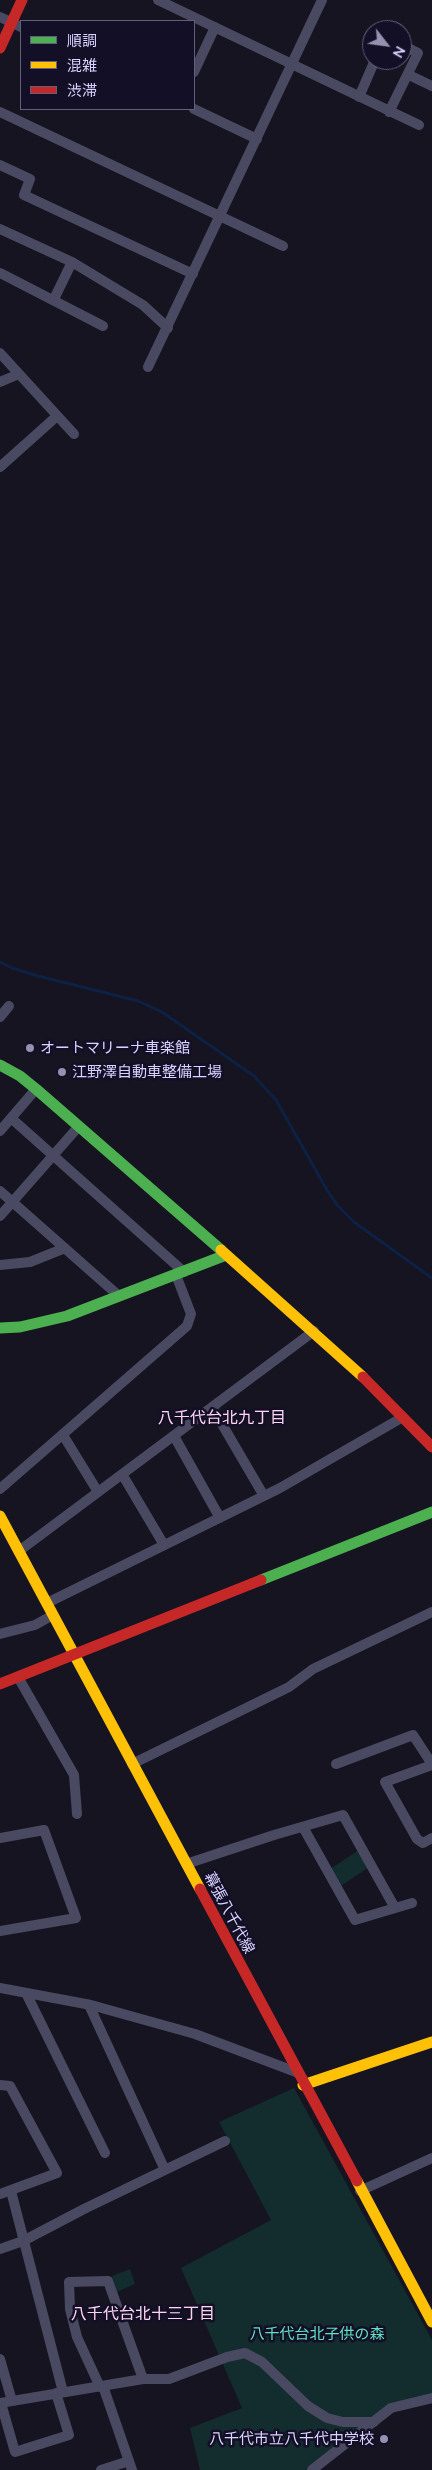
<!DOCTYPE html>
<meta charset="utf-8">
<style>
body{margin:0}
#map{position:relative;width:432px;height:2470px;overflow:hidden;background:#161421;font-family:Mulish,"Noto Sans JP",sans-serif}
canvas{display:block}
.legend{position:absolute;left:20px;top:20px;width:175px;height:90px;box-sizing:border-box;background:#130f26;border:1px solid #625e7d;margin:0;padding:6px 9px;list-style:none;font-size:15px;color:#d9d4ff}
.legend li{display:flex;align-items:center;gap:10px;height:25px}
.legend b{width:25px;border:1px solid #625e7d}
.north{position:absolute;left:362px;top:20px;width:50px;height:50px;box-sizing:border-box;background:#130f26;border:1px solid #625e7d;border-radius:50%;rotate:120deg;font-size:14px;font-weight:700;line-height:20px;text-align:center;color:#d9d4ff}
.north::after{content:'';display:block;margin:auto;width:18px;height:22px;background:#9591b1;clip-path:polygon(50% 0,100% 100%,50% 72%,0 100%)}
</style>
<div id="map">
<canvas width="432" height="2470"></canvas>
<ul class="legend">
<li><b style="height:6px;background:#4caf50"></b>順調</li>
<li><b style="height:6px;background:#ffc107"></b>混雑</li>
<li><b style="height:6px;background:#c62828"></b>渋滞</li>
</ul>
<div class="north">N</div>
</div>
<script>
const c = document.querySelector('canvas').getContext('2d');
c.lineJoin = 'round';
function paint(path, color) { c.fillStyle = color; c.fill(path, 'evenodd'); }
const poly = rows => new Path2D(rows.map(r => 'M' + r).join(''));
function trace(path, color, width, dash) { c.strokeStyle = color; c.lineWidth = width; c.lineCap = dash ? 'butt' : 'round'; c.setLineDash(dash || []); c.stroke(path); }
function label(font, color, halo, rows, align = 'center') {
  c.font = font + ' Mulish,"Noto Sans JP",sans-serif'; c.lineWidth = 5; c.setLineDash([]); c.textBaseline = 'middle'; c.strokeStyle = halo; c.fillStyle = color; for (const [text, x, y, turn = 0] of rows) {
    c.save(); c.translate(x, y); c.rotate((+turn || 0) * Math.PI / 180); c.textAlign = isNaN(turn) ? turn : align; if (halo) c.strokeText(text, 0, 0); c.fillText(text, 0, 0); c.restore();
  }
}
paint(poly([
 [359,1850,369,1867,341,1886,330,1869],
 [294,2088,432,2340,432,2394,389,2405,306,2470,200,2470,190,2428,242,2408,181,2268,271,2220,219,2122],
 [130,2269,135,2284,117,2292,112,2276]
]), '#132c2d');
trace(poly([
 [0,962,12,968,38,976,138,1001,162,1012,254,1076,276,1100,327,1190,337,1205,354,1222,432,1278]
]), '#0d2144', 3);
trace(poly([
 [158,0,419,125],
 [0,17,21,27],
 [194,72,215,27],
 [409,75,432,86],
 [359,97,375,60],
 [194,109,257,139],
 [0,112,283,246],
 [389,112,418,53,402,45],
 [0,165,30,179,24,195,193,274],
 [0,229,72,262,143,305,168,328],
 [0,273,103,326],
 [54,299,72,262],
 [0,353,74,434],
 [148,367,322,0],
 [0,382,19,374],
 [0,467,57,416],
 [0,1017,9,1006],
 [11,1118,184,1272],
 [0,1131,36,1089],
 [0,1191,119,1296],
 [0,1216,79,1126],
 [0,1265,30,1262,65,1248],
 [212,1407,264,1496],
 [63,1435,98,1492],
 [174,1436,220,1518],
 [122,1474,164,1545],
 [0,1489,187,1326,191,1314,176,1275],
 [19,1551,314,1331],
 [47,1603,280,1488,403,1417],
 [0,1634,35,1625,53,1615],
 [18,1677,74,1775,77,1814],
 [132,1764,289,1687,313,1669,432,1612],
 [336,1764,413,1735,432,1764],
 [432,1765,385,1782,417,1839,423,1843,432,1838],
 [303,1827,355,1920,412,1903],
 [0,1838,44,1830,76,1918,0,1931],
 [186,1864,274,1835,343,1815,395,1908],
 [0,1988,91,2005,195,2034,296,2072],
 [26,1993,105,2153],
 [89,2005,165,2170],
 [0,2085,10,2086,57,2173,0,2194],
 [11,2191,63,2392],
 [360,2191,432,2158],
 [0,2249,23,2241,84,2209,225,2141],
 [0,2359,12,2401],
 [103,2386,132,2470],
 [100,2387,77,2337,70,2309,69,2282,108,2281,143,2379],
 [0,2403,143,2379,169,2379,227,2357,245,2353,262,2362,308,2406,327,2418,343,2422,374,2422],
 [1,2403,15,2452,69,2435,56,2393],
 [101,2470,129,2461],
 [312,2470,391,2408,432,2398]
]), '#4a4962', 10);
trace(poly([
 [0,1065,20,1076,36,1089,221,1250],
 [0,1328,20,1327,67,1316,226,1255],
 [261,1580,432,1512]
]), '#4caf50', 11);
trace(poly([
 [221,1250,363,1377],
 [0,1516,200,1889],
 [303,2085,432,2042],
 [357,2181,432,2322]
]), '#ffc107', 11);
trace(poly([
 [0,48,22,0],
 [363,1377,432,1447],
 [0,1684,261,1580],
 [200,1889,357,2181]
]), '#c62828', 11);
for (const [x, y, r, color] of [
 [30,1048,5,"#9591b1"],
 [62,1072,5,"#9591b1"],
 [384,2439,5,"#9591b1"]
]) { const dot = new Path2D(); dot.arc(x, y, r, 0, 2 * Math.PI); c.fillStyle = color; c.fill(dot); trace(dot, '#130f26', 2); }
label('15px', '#d9d4ff', '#130f26', [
 ["オートマリーナ車楽館",40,1048],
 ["江野澤自動車整備工場",72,1072],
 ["八千代市立八千代中学校",374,2439,"right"]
], 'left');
label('15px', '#d9d4ff', '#130f26', [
 ["幕張八千代線",229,1913,62]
]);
label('15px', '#5fe0c0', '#130f26', [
 ["八千代台北子供の森",317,2334]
]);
label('16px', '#ffd6f0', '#130f26', [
 ["八千代台北九丁目",222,1418],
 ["八千代台北十三丁目",143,2314]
]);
</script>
